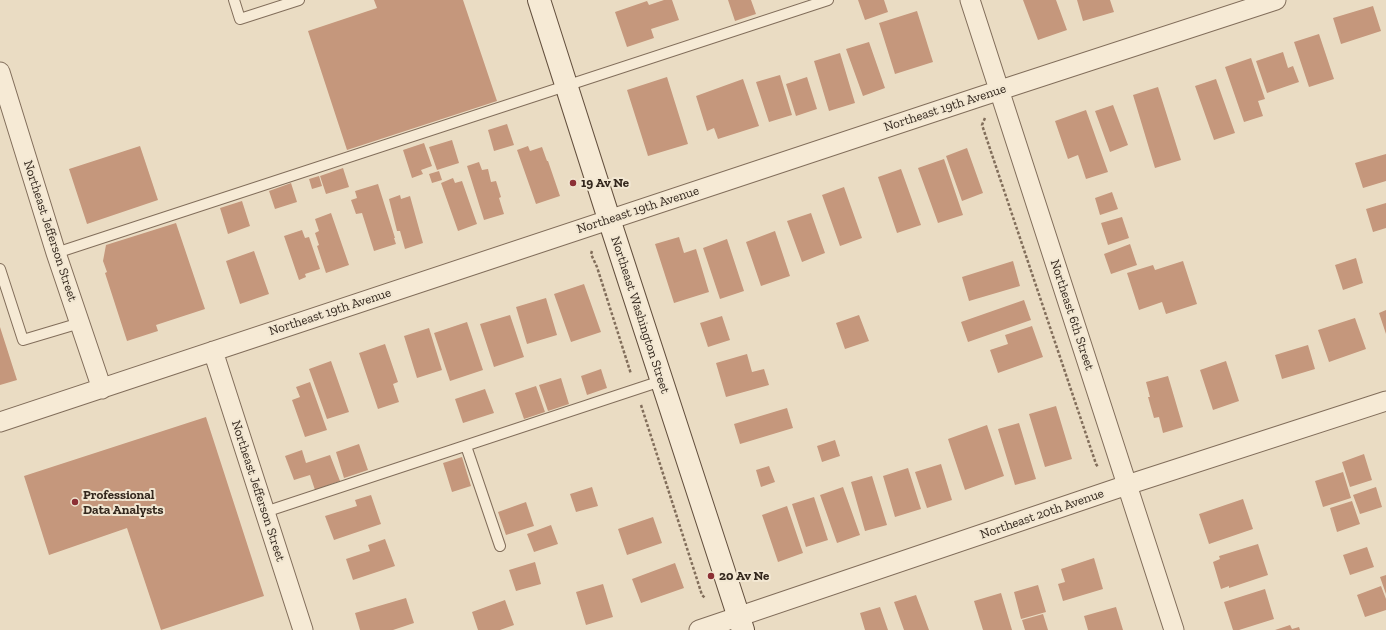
<!DOCTYPE html>
<style>
body{margin:0}
canvas{display:block;background:#eadcc3}
</style>
<canvas width="1386" height="630"></canvas>
<script>
const c = document.querySelector('canvas').getContext('2d');
c.lineJoin = 'round';
function paint(path, color) { c.fillStyle = color; c.fill(path, 'evenodd'); }
const poly = rows => new Path2D(rows.map(r => 'M' + r).join(''));
function trace(path, color, width, dash) { c.strokeStyle = color; c.lineWidth = width; c.lineCap = dash ? 'butt' : 'round'; c.setLineDash(dash || []); c.stroke(path); }
function label(font, color, halo, rows, align = 'center') {
  c.font = font + ' "Zilla Slab",serif'; c.lineWidth = 4; c.setLineDash([]); c.textBaseline = 'middle'; c.strokeStyle = halo; c.fillStyle = color; for (const [text, x, y, turn = 0] of rows) {
    c.save(); c.translate(x, y); c.rotate((+turn || 0) * Math.PI / 180); c.textAlign = isNaN(turn) ? turn : align; if (halo) c.strokeText(text, 0, 0); c.fillText(text, 0, 0); c.restore();
  }
}
paint(poly([
 [374,0,463,0,497,101,347,150,308,31,377,8],
 [664,0,672,0,679,20,651,29,654,38,627,47,615,12,647,1,649,5],
 [728,0,751,0,756,14,735,21],
 [858,0,884,0,888,12,865,20],
 [1023,0,1056,0,1067,30,1038,40],
 [1077,0,1110,0,1114,12,1083,21],
 [1373,6,1381,31,1341,44,1333,18],
 [917,11,933,62,895,74,879,23],
 [1319,34,1334,79,1309,87,1294,42],
 [869,42,885,88,863,96,846,49],
 [1283,52,1288,68,1293,66,1299,82,1267,93,1256,61],
 [840,53,855,103,829,111,814,61],
 [1251,58,1265,99,1258,101,1263,116,1244,122,1225,67],
 [780,75,792,115,769,122,756,82],
 [667,77,688,144,648,156,627,90],
 [807,77,817,109,796,116,786,84],
 [743,79,759,126,718,139,714,128,707,131,696,96],
 [1216,79,1235,133,1214,140,1195,86],
 [1158,87,1181,160,1155,168,1133,95],
 [1113,105,1128,145,1110,152,1095,111],
 [1086,110,1108,172,1086,179,1078,155,1068,159,1055,121],
 [507,124,514,145,494,151,488,130],
 [452,140,459,163,437,170,429,147],
 [424,143,432,166,421,170,423,174,412,178,403,150],
 [140,146,158,200,87,224,69,169],
 [528,146,530,151,542,147,547,161,548,161,560,196,536,204,517,150],
 [967,148,983,193,962,201,946,156],
 [1386,154,1386,181,1363,188,1355,163],
 [944,159,963,215,938,223,918,168],
 [479,162,482,170,488,169,491,182,496,181,501,197,499,198,504,214,484,220,467,166],
 [343,168,349,187,326,194,320,176],
 [901,169,921,225,897,233,878,177],
 [439,171,442,180,432,183,429,174],
 [319,176,322,186,312,189,309,179],
 [453,178,455,183,462,181,477,224,458,231,441,183],
 [291,183,297,202,275,209,269,191],
 [378,184,395,238,394,238,396,244,374,251,362,213,356,214,351,200,357,198,355,191],
 [844,187,862,238,840,246,822,195],
 [1112,192,1118,209,1100,215,1095,198],
 [400,195,401,199,410,196,423,243,405,249,400,231,397,231,389,199],
 [242,201,250,226,228,234,220,208],
 [1386,203,1386,228,1373,232,1366,209],
 [331,213,349,265,326,273,317,246,319,245,315,233,319,231,315,219],
 [811,213,825,253,802,262,787,221],
 [1122,217,1129,238,1108,245,1101,223],
 [176,223,205,309,156,325,158,331,127,341,105,273,107,272,103,261,106,245],
 [302,230,305,238,309,237,320,269,305,274,306,277,299,280,284,236],
 [775,231,790,276,761,286,746,242],
 [679,237,684,253,696,249,709,292,674,303,655,244],
 [727,239,744,291,720,299,703,248],
 [1130,244,1137,265,1111,274,1104,254],
 [254,251,269,294,240,304,226,261],
 [1356,258,1363,283,1343,290,1335,265],
 [1013,261,1020,286,969,301,962,277],
 [1183,261,1197,304,1166,314,1162,302,1139,310,1127,273,1153,265,1155,270],
 [584,284,601,332,571,342,554,294],
 [546,298,557,335,527,344,516,307],
 [1024,300,1031,320,968,342,961,322],
 [1386,310,1386,334,1379,313],
 [510,315,524,357,494,367,480,324],
 [859,315,869,341,845,349,836,323],
 [722,316,730,340,708,347,700,323],
 [1355,318,1366,349,1329,362,1318,330],
 [467,322,483,370,450,381,434,333],
 [1032,326,1043,357,998,373,990,350,1008,344,1005,335],
 [0,327,17,380,0,385],
 [429,328,442,370,417,378,404,336],
 [385,344,398,382,393,384,399,402,378,409,359,353],
 [1308,345,1315,369,1282,379,1275,355],
 [747,354,752,372,764,369,769,385,726,397,716,363],
 [331,361,349,412,327,419,309,369],
 [1226,361,1239,401,1213,410,1200,370],
 [601,369,607,388,587,395,581,376],
 [1168,376,1183,427,1163,433,1159,417,1154,418,1148,397,1150,397,1146,382],
 [561,378,569,404,548,411,539,385],
 [310,382,327,430,305,437,292,400,300,397,296,387],
 [536,386,545,412,524,419,515,393],
 [485,389,494,413,463,423,455,399],
 [1056,406,1072,459,1045,467,1029,414],
 [787,408,793,428,740,444,734,424],
 [206,417,264,596,161,630,127,528,49,555,24,476],
 [1019,423,1036,479,1015,485,998,429],
 [987,425,1004,476,965,490,948,439],
 [835,440,840,456,822,462,817,446],
 [359,444,368,470,344,478,336,452],
 [302,450,306,463,330,455,340,481,315,490,310,475,294,480,285,456],
 [1364,454,1372,480,1350,487,1342,462],
 [462,457,471,486,452,492,443,463],
 [941,464,952,500,927,508,915,472],
 [769,466,775,482,761,487,756,470],
 [908,468,921,509,895,517,883,476],
 [1343,472,1351,498,1323,507,1315,481],
 [872,476,887,525,865,531,851,482],
 [592,487,598,506,576,512,570,494],
 [843,487,860,535,837,543,820,495],
 [1376,487,1382,507,1360,514,1353,495],
 [371,495,381,524,334,540,325,516,357,506,355,500],
 [814,497,828,540,806,547,792,504],
 [1243,499,1253,529,1209,544,1199,514],
 [1352,501,1360,524,1337,532,1330,508],
 [526,502,534,526,506,535,498,512],
 [787,506,803,553,778,562,762,515],
 [653,517,662,543,627,555,618,529],
 [551,525,558,544,534,552,527,534],
 [385,539,395,566,353,580,346,559,370,551,368,545],
 [1258,544,1268,575,1229,588,1229,586,1221,589,1213,562,1220,559,1219,556],
 [1367,547,1374,567,1350,575,1343,555],
 [1094,558,1103,589,1063,601,1058,584,1065,582,1061,569],
 [535,562,541,584,516,591,509,570],
 [675,563,684,588,641,603,632,579],
 [1386,575,1386,594,1380,577],
 [603,584,613,617,586,625,576,592],
 [1038,585,1046,612,1021,619,1014,592],
 [1381,586,1386,599,1386,610,1365,617,1357,595],
 [1265,589,1274,619,1239,630,1233,630,1224,602],
 [1001,593,1012,630,983,630,974,601],
 [916,595,929,630,904,630,894,602],
 [406,598,414,623,393,630,360,630,355,613],
 [505,600,514,625,500,630,478,630,472,612],
 [880,607,888,630,865,630,860,613],
 [1116,607,1123,630,1088,630,1084,616],
 [1043,614,1048,630,1025,630,1022,620],
 [1290,625,1292,629,1299,627,1300,630,1275,630]
]), '#c5977c');
const lane = poly([
 [234,0,240,19,299,0],
 [56,253,828,0],
 [0,269,23,340,80,323],
 [466,446,500,546],
 [265,512,661,381]
]);
const street = poly([
 [970,0,1174,630],
 [0,72,56,253,102,389],
 [213,351,303,630],
 [0,422,979,97,1276,0],
 [699,630,1127,485,1386,401]
]);
const secondary = poly([
 [539,0,609,219,743,630]
]);
trace(lane, '#826e5b', 12);
trace(street, '#826e5b', 21);
trace(secondary, '#64503e', 24);
trace(poly([
 [985,118,982,125,1096,464,1098,467],
 [592,251,591,254,597,267,631,374],
 [641,405,702,595,705,598]
]), '#826e5b', 2.5, [3, 2]);
trace(lane, '#f6ead5', 10);
trace(street, '#f6ead5', 19);
trace(secondary, '#f6ead5', 22);
for (const [x, y, r, color] of [
 [573,183,4,"#8c3035"],
 [75,502,4,"#8c3035"],
 [711,576,4,"#8c3035"]
]) { const dot = new Path2D(); dot.arc(x, y, r, 0, 2 * Math.PI); c.fillStyle = color; c.fill(dot); trace(dot, '#f2e7d2', 1.5); }
label('13px', '#34281e', '#f2e7d2', [
 ["Northeast 19th Avenue",945,108,-18],
 ["Northeast 19th Avenue",638,210,-18],
 ["Northeast Jefferson Street",50,231,72],
 ["Northeast 19th Avenue",330,312,-18],
 ["Northeast Washington Street",640,315,72],
 ["Northeast 6th Street",1072,315,72],
 ["Northeast Jefferson Street",258,491,72],
 ["Northeast 20th Avenue",1042,514,-19]
]);
label('bold 13px', '#34281e', '#f2e7d2', [
 ["19 Av Ne",581,183],
 ["Professional",83,495],
 ["Data Analysts",83,510],
 ["20 Av Ne",719,576]
], 'left');
</script>
